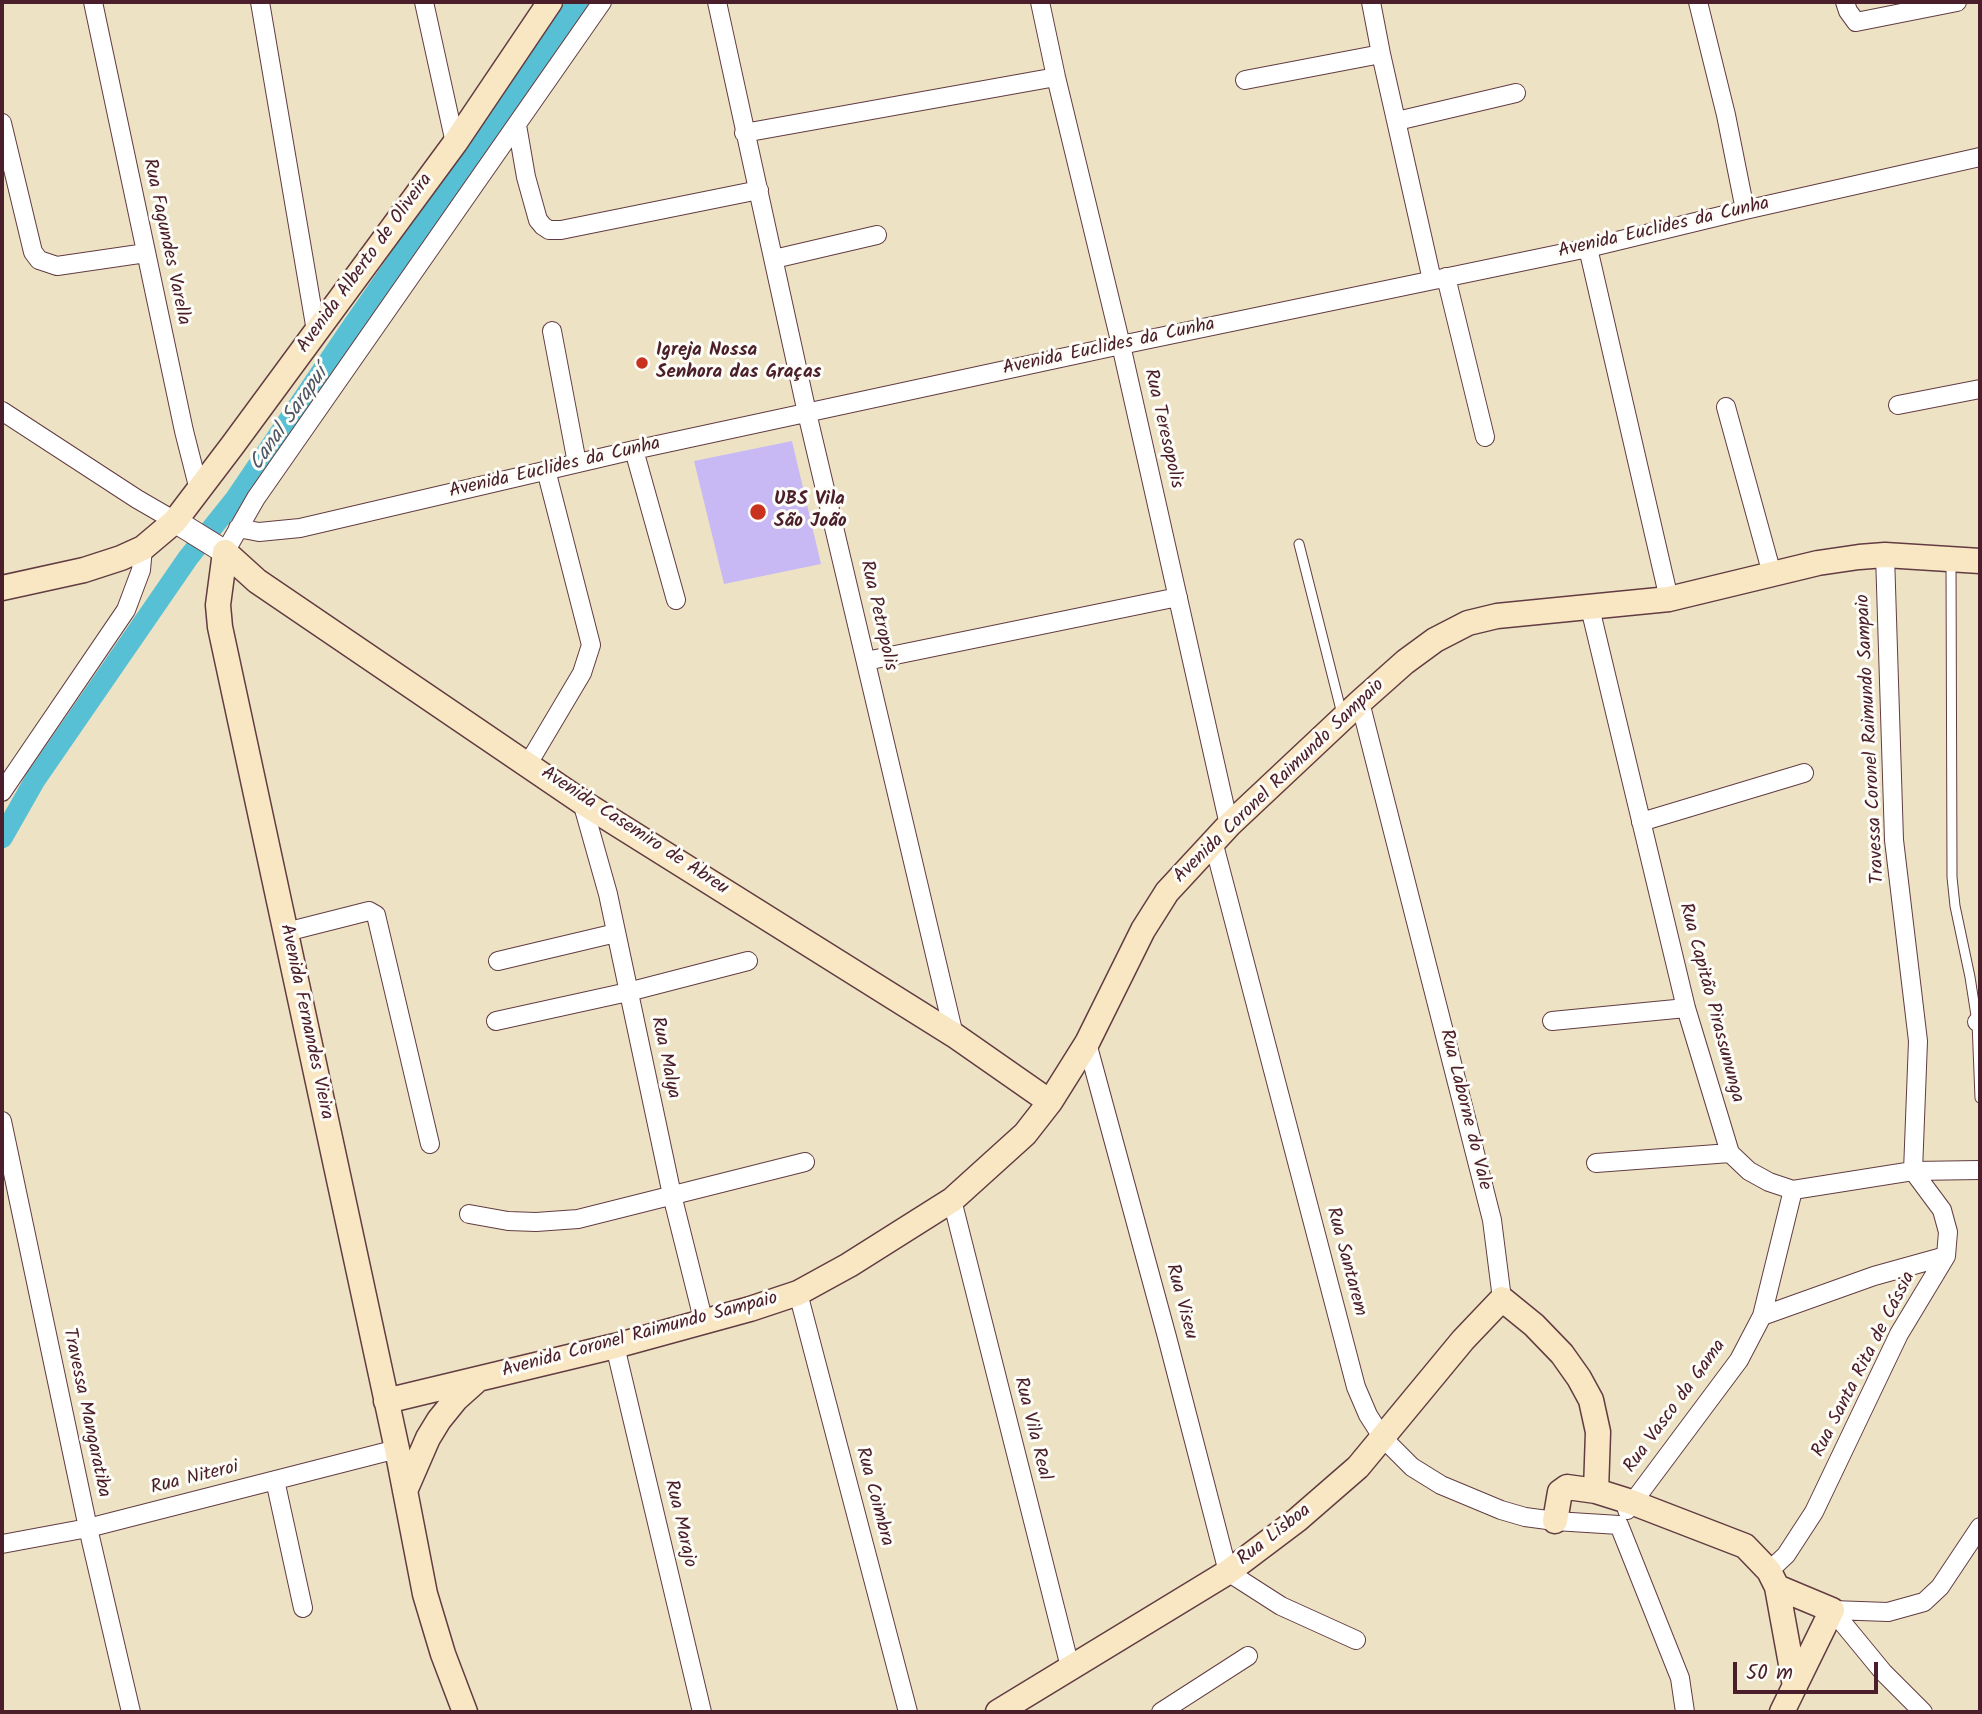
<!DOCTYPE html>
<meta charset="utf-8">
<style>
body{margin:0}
#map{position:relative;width:1982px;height:1714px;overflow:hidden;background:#ede3c4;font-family:Kalam,sans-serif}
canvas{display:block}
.frame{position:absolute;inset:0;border:4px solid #4a1f2b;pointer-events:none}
.scale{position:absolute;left:1733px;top:1662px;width:145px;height:32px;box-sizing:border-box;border:4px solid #4a1f2b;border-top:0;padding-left:9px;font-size:21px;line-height:24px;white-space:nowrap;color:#4a1f2b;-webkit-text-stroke:5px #fdfcf7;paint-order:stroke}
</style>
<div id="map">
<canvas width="1982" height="1714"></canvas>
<div class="frame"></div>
<div class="scale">50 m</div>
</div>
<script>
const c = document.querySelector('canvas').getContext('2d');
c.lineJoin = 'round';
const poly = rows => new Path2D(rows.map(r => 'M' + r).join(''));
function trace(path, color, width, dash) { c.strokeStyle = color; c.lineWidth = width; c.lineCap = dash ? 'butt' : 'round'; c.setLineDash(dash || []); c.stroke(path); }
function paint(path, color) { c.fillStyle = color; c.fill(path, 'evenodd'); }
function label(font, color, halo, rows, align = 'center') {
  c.font = font + ' Kalam,sans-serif'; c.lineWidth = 6; c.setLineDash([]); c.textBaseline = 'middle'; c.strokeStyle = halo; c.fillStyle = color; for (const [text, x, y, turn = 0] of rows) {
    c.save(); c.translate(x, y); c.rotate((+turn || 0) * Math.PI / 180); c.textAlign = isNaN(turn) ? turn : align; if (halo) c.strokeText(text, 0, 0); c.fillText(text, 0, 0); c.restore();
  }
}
trace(poly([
 [2,838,35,780,188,558,236,498,354,324,578,2]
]), '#58c0d5', 21);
paint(poly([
 [792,441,821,564,724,584,694,461]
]), '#c8b9f5');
const service = poly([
 [1299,544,1342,714],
 [1951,560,1952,877,1955,906,1970,977,1977,1022,1980,1098]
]);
const minor = poly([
 [93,2,184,431,199,490],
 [260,2,316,331],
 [424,2,455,143],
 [717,2,807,413,954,1035],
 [1040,2,1056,77,1121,345,1229,825],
 [1371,2,1381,54,1432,280],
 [1698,2,1726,115,1745,210],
 [1845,2,1848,11,1856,22,1957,2],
 [1245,80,1381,54],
 [1397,121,1516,93],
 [2,123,33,252,39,260,57,266,146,253],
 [517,125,526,177,538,220,543,226,549,230,561,230,759,190],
 [744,133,1056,77],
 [1588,248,1669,599],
 [774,259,877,235],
 [1446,277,1485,437],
 [552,331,577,463],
 [1898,405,1980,389],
 [1726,407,1772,574],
 [2,411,137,499,175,521],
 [634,450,676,600],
 [238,528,259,532,300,528,634,450,1121,345,1588,248,1745,210,1980,157],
 [225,552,256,498,602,2],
 [1590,608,1686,1008,1730,1153,1749,1171,1769,1182,1793,1190,1913,1171,1980,1170],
 [866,661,1178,597],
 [1360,702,1492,1220,1502,1299],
 [528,764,582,673,591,645,546,470],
 [2,792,126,610,141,570,143,548],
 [582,802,608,894,672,1195,704,1323],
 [1641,822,1804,773],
 [1213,841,1356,1387,1368,1415,1382,1437,1412,1467,1441,1485,1501,1510,1525,1517,1555,1521,1619,1525],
 [286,932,369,911,376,915,430,1144],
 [498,961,616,933],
 [496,1021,628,992,748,961],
 [1552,1021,1686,1008],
 [1977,1022,1980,1022],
 [1087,1043,1167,1337,1228,1572,1281,1606,1356,1640],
 [2,1121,88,1528,131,1712],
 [1596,1163,1730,1153],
 [952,1200,1070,1667],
 [469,1214,508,1221,536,1222,578,1219,805,1162],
 [798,1293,908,1712],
 [1762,1316,1874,1276,1946,1256],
 [615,1346,702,1712],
 [275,1480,303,1608],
 [1627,1510,1739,1360,1762,1316,1793,1190],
 [1619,1525,1680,1678,1685,1712],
 [2,1544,88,1528,397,1449],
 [1769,1571,1786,1555,1814,1512,1899,1334,1946,1256,1948,1232,1942,1210,1913,1171,1918,1041,1894,840,1885,555],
 [1832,1610,1888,1612,1924,1602,1940,1587,1980,1527],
 [1832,1610,1883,1672,1923,1712],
 [1161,1712,1248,1656]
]);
const tertiary = poly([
 [175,521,225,552]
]);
const secondary = poly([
 [225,552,218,605,220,627,397,1449,425,1594,443,1654,465,1712],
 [225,552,257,581,582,802,954,1035,1050,1102],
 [2,588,84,570,121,558,143,548,175,521,232,446,455,143,550,2],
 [386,1401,615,1346,750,1309,798,1293,849,1265,952,1200,1025,1134,1050,1102,1087,1043,1143,930,1167,892,1229,825,1360,702,1405,662,1435,640,1468,623,1497,616,1669,599,1818,563,1859,557,1885,555,1980,561],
 [405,1491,428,1438,439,1420,456,1399,475,1382],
 [1555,1521,1560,1492,1567,1487,1596,1491,1631,1502,1745,1546,1769,1571,1777,1587,1795,1686],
 [1777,1587,1832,1610,1782,1712],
 [998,1712,1228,1572,1297,1520,1358,1467,1463,1340,1502,1299,1534,1325,1562,1354,1579,1378,1591,1400,1598,1432,1596,1491]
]);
trace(service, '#623c42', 11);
trace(minor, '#623c42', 20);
trace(tertiary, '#623c42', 25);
trace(secondary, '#623c42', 27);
trace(service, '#fff', 9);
trace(minor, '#fff', 18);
trace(tertiary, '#fff', 23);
trace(secondary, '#f9e7c3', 24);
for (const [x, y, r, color] of [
 [642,363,7,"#c8321e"],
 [758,512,9,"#c8321e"]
]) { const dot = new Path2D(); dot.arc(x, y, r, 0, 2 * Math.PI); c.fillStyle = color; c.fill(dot); trace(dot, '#fdfcf7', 2.5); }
label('19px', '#4a1f2b', '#fdfcf7', [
 ["Avenida Euclides da Cunha",1664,229,-13],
 ["Rua Fagundes Varella",165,242,78],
 ["Avenida Alberto de Oliveira",366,264,-54],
 ["Avenida Euclides da Cunha",1109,348,-12],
 ["Rua Teresopolis",1162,429,77],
 ["Avenida Euclides da Cunha",555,469,-13],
 ["Rua Petropolis",877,616,77],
 ["Travessa Coronel Raimundo Sampaio",1872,739,-93],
 ["Avenida Coronel Raimundo Sampaio",1280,782,-44],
 ["Avenida Casemiro de Abreu",634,832,33],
 ["Rua Capitão Pirassununga",1710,1003,75],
 ["Avenida Fernandes Vieira",305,1022,78],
 ["Rua Malya",664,1058,78],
 ["Rua Laborne do Vale",1464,1110,76],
 ["Rua Santarem",1345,1262,75],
 ["Rua Viseu",1180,1302,75],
 ["Avenida Coronel Raimundo Sampaio",640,1336,-15],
 ["Rua Santa Rita de Cássia",1865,1365,-63],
 ["Rua Vasco da Gama",1676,1407,-54],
 ["Travessa Mangaratiba",85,1413,78],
 ["Rua Vila Real",1031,1429,76],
 ["Rua Niteroi",195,1479,-14],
 ["Rua Coimbra",873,1497,75],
 ["Rua Marajo",679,1524,77],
 ["Rua Lisboa",1275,1536,-38]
]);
label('bold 19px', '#4a1f2b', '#fdfcf7', [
 ["Igreja Nossa",656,352],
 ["Senhora das Graças",656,374],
 ["UBS Vila",774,501],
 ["São João",774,523]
], 'left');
label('italic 21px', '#4f5766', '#fdfcf7', [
 ["Canal Sarapuí",290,420,-55]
]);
</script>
